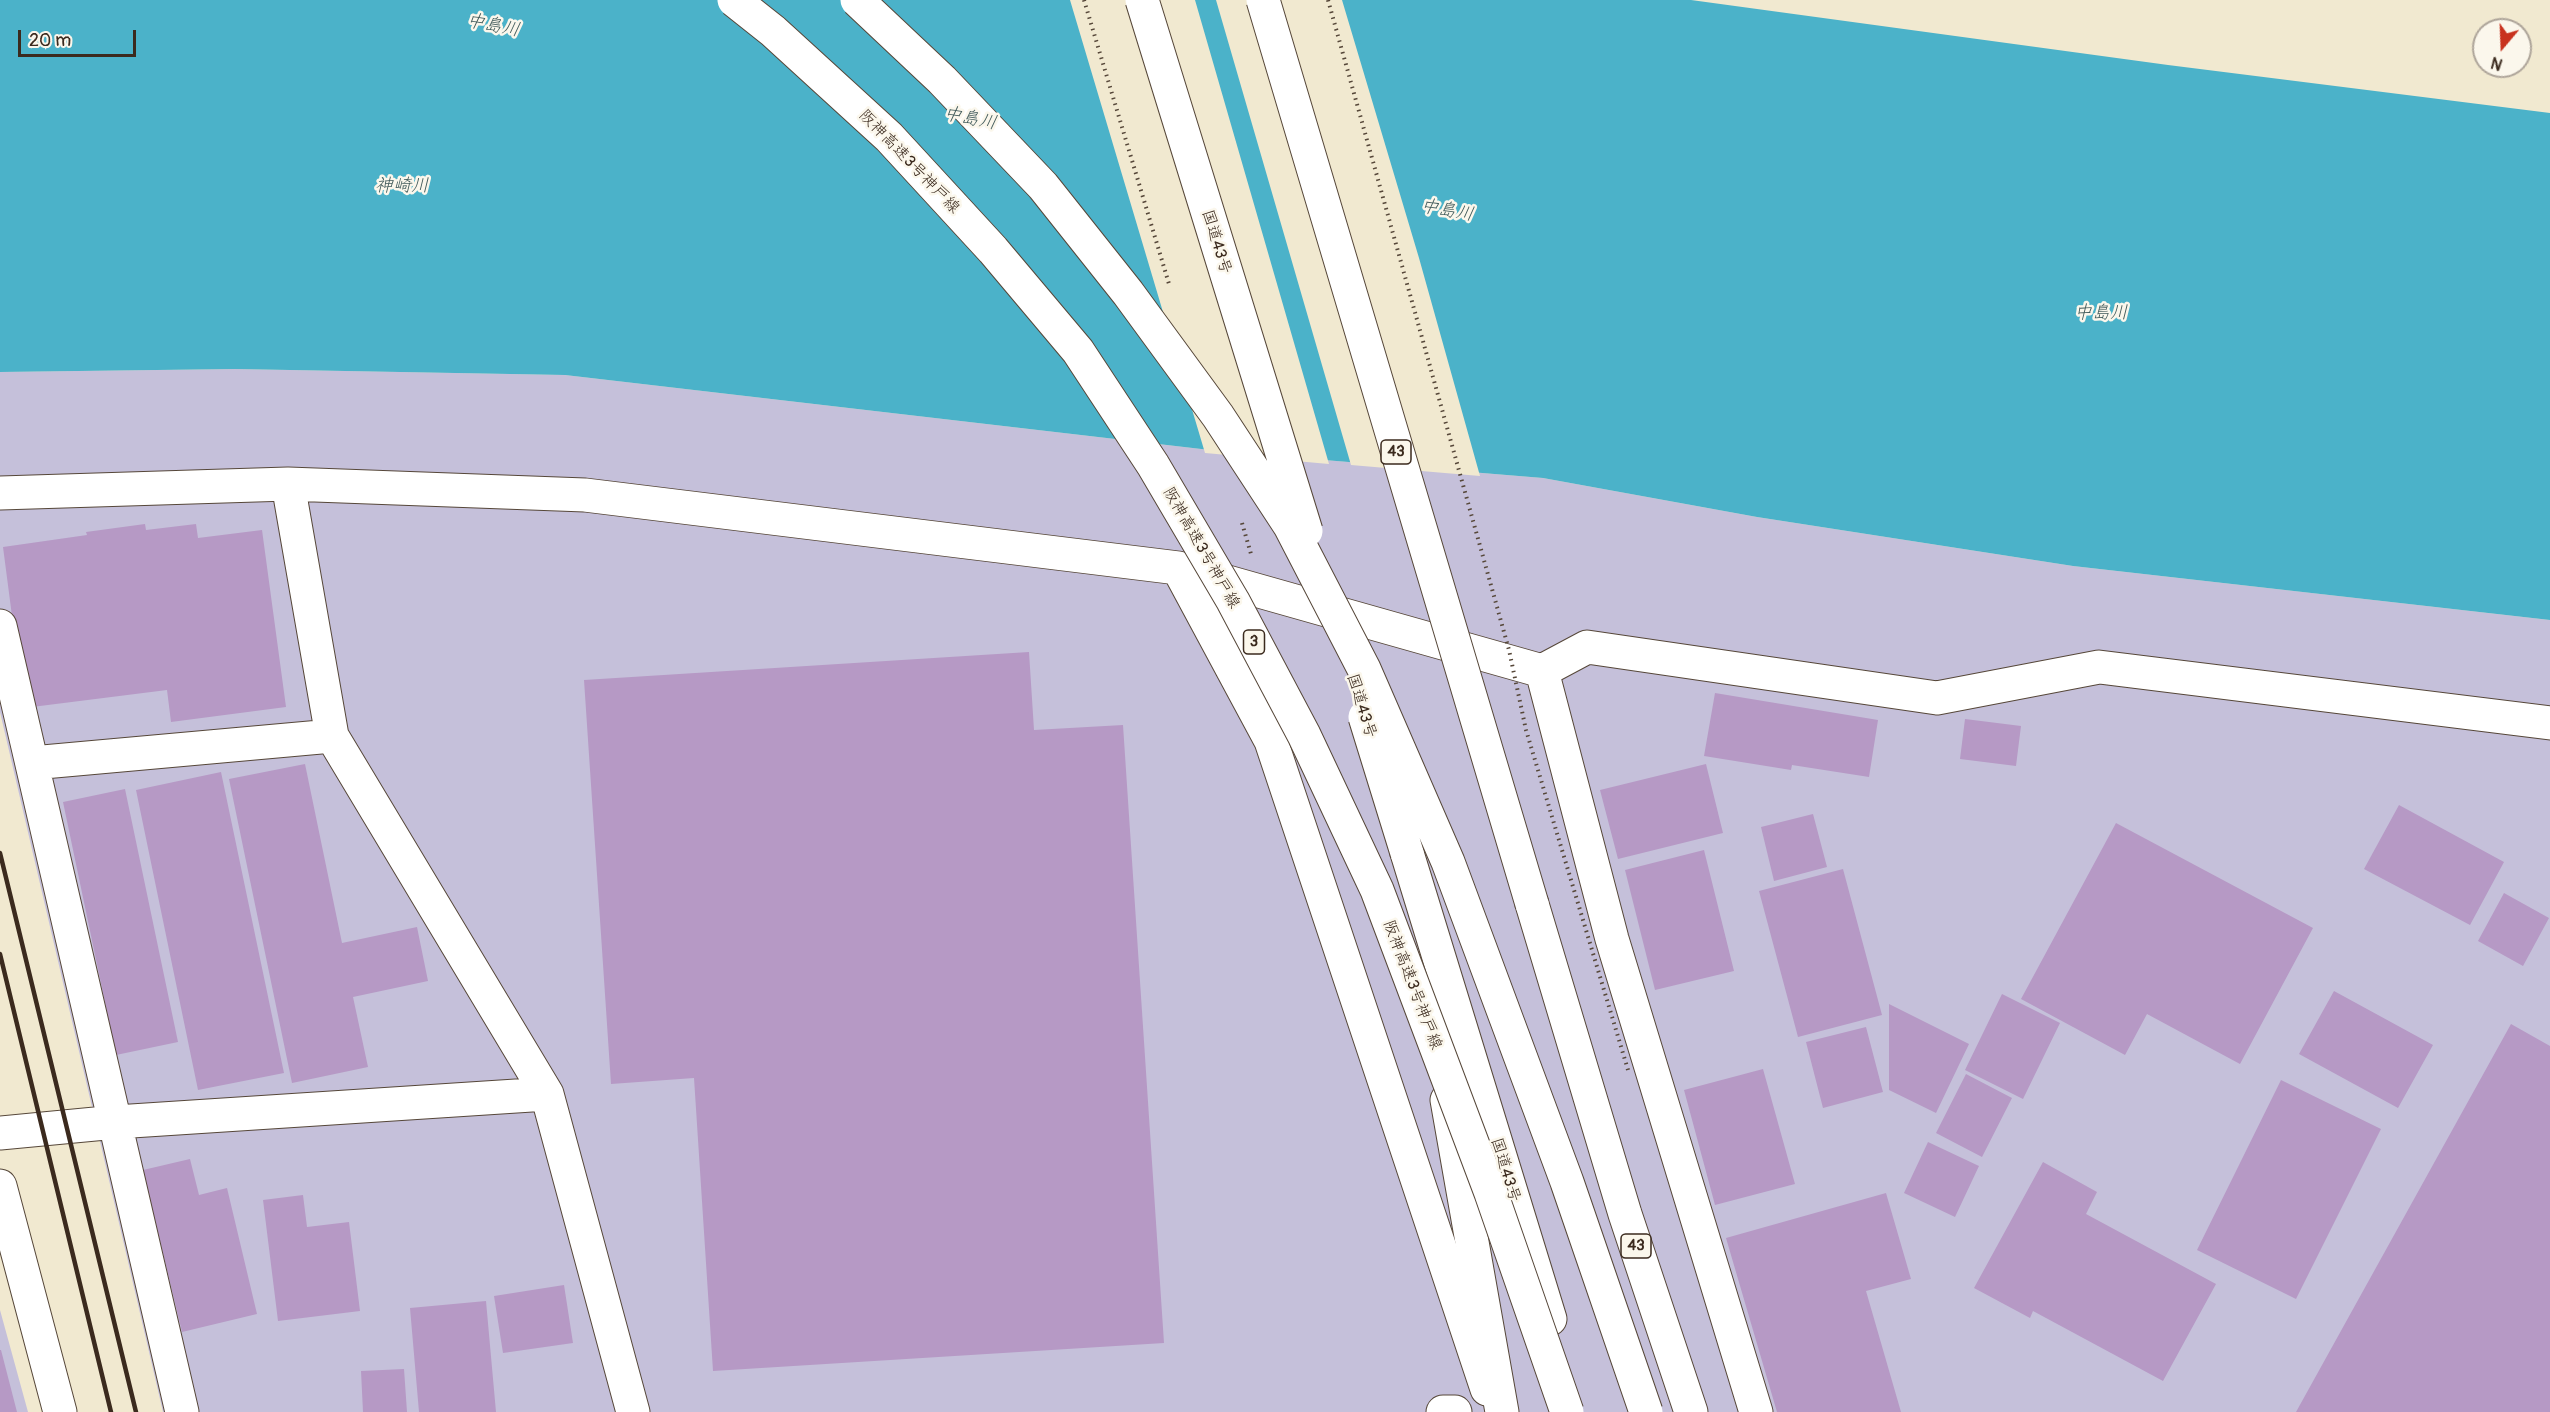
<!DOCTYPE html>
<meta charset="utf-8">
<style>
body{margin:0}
#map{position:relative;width:2550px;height:1412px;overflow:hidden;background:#f1e9d0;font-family:Pangolin,sans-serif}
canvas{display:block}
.north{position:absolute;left:2472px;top:18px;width:60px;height:60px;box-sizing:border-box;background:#fbf7ec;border:2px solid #aea59a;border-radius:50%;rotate:199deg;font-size:16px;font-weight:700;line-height:24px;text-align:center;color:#3b2a1e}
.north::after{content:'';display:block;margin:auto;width:21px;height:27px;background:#c8321e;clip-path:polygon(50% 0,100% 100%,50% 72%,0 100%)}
.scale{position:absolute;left:18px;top:30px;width:118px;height:27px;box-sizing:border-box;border:3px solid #3b2a1e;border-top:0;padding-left:8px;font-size:18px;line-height:21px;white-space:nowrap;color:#3b2a1e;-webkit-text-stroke:4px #fbf7ec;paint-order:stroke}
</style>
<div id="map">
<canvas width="2550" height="1412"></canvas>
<div class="north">N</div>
<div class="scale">20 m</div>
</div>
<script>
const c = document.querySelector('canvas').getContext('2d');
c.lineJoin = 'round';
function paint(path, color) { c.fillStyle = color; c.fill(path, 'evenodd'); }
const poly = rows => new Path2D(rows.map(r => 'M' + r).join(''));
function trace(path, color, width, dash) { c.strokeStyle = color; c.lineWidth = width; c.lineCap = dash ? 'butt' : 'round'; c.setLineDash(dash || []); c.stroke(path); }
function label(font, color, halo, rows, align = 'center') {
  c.font = font + ' Pangolin,"Klee One",sans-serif'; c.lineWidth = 5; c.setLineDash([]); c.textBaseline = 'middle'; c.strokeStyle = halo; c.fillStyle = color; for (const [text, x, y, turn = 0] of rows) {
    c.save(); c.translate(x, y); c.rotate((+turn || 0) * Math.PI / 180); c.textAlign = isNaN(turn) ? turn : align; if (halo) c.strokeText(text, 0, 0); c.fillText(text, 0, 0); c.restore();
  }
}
paint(poly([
 [235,369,565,375,1227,452,1543,478,1757,517,2073,566,2550,620,2550,1412,163,1412,0,712,0,372],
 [0,1310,28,1412,0,1412]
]), '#c5c0da');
paint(poly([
 [0,0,1691,0,2168,65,2550,113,2550,620,2073,566,1757,517,1543,478,1227,452,565,375,235,369,0,372]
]), '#4bb2c9');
paint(poly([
 [1070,0,1195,0,1329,464,1205,453],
 [1216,0,1342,0,1419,258,1480,476,1351,465]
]), '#f1e9d0');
paint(poly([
 [145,524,146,530,196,524,198,538,262,530,286,707,171,722,167,690,24,708,3,547,87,535,86,532],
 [1029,652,1034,730,1123,725,1164,1343,713,1371,694,1078,611,1084,584,680],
 [1715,693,1878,720,1869,777,1792,765,1791,770,1704,756],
 [1965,719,2021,726,2016,766,1960,759],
 [305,764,342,943,417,927,428,981,353,997,368,1067,292,1083,229,779],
 [1706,764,1723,833,1618,859,1600,790],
 [221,772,284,1073,198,1090,136,790],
 [125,789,178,1042,116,1055,63,802],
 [2399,805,2504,862,2470,925,2364,869],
 [1813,814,1827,867,1774,881,1761,827],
 [2116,823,2313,928,2240,1064,2147,1014,2125,1055,2021,999],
 [1704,850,1734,971,1655,990,1625,870],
 [1843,869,1882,1015,1798,1037,1759,891],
 [2504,893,2549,918,2523,966,2478,941],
 [2334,991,2433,1045,2398,1108,2299,1054],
 [2002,994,2060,1023,2023,1099,1965,1070],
 [1889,1004,1969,1044,1936,1113,1889,1090],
 [2511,1024,2550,1046,2550,1412,2296,1412],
 [1866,1027,1883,1092,1823,1108,1806,1042],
 [1763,1069,1795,1184,1715,1205,1684,1090],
 [1966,1074,2012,1098,1982,1157,1936,1133],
 [2281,1080,2381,1129,2296,1299,2197,1250],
 [1928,1142,1979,1166,1955,1217,1904,1193],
 [190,1159,199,1195,227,1188,257,1314,182,1332,143,1170],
 [2043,1162,2097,1192,2086,1214,2216,1284,2163,1381,2033,1311,2030,1318,1974,1288],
 [1886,1193,1911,1279,1866,1291,1901,1412,1777,1412,1726,1238],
 [303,1195,307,1227,349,1222,360,1311,278,1321,263,1200],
 [564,1285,573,1343,503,1353,494,1296],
 [486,1301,496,1412,419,1412,410,1308],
 [0,1350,1,1350,17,1412,0,1412],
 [404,1369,407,1412,363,1412,361,1371]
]), '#b699c5');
const street = poly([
 [288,484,332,736,547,1094,633,1412],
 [0,493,288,484,585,495,1178,568,1542,671,1587,647,1937,698,2099,667,2550,723],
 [1178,568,1271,741,1487,1389],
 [0,626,182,1412],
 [1542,671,1612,939,1756,1412],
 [32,763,332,736],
 [0,1133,116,1122,547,1094],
 [0,1186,60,1412],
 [1443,1412,1455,1412]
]);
const highway = poly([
 [1407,853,1550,1319],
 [1532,904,1625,1214,1691,1412],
 [1447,1100,1502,1412]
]);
trace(street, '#564739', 35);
trace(highway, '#564739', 35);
trace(street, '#fff', 33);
trace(highway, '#fff', 33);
trace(poly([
 [0,853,136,1412],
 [0,954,111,1412]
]), '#3b2a1e', 4.5);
const highwayBridge = poly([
 [734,0,773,31,889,137,993,250,1078,351,1153,465,1233,601,1304,735,1377,890,1491,1193,1567,1412],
 [857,0,942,80,1043,186,1128,293,1218,416,1290,526,1364,669,1448,862,1567,1182,1646,1412],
 [1142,0,1306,531],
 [1263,0,1532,904],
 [1365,717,1407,853]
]);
trace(highwayBridge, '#564739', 35, []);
trace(poly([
 [1084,0,1169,284],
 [1328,0,1509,650,1526,730,1628,1070],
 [1242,523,1251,554]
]), '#564739', 4, [1.5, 4.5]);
trace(highwayBridge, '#fff', 33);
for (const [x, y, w] of [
 [1396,452,30],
 [1254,642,21],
 [1636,1246,30]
]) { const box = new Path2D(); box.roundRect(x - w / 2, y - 12, w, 24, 4.5); c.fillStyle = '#fbf7ec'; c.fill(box); trace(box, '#3b2a1e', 1.5); }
label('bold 15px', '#3b2a1e', null, [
 ["43",1396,452],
 ["3",1254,642],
 ["43",1636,1246]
]);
label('16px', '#3b2a1e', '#fbf7ec', [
 ["阪神高速3号神戸線",909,162,46],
 ["国道43号",1216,242,73],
 ["阪神高速3号神戸線",1201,548,60],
 ["国道43号",1361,706,73],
 ["阪神高速3号神戸線",1412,985,69],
 ["国道43号",1505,1170,73]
]);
label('italic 18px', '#415a5a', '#fbf7ec', [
 ["中島川",493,26,11],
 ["中島川",970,119,11],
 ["神崎川",402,186],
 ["中島川",1447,211,10],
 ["中島川",2101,313]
]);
</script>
